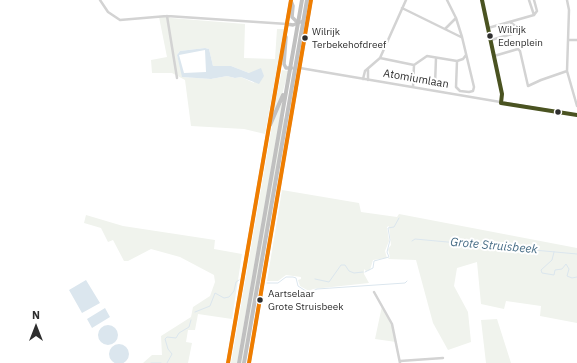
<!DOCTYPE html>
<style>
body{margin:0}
#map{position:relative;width:577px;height:363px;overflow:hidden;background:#fff;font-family:"IBM Plex Sans",sans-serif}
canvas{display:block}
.north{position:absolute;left:16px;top:307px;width:40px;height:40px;-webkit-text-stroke:3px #fff;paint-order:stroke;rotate:0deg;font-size:11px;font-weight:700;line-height:16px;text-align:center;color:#2e2e2e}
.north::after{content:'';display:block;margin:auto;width:14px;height:18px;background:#2e2e2e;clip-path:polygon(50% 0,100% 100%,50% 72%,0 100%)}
</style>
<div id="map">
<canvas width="577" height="363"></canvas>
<div class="north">N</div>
</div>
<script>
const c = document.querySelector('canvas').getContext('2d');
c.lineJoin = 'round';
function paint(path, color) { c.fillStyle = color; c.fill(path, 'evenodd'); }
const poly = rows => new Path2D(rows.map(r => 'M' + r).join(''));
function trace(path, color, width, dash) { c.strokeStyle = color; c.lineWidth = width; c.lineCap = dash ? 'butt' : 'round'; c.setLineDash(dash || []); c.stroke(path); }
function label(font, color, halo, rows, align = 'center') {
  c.font = font + ' "IBM Plex Sans",sans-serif'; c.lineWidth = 4; c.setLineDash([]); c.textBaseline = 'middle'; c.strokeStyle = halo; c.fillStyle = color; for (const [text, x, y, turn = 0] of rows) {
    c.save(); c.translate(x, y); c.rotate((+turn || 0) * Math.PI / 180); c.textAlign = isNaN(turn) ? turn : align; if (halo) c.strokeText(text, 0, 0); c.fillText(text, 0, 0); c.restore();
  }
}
paint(poly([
 [167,16,171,18,245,24,244,58,275,59,277,29,284,29,265,134,244,129,191,126,185,80,172,73,152,73,151,60,167,57,159,17],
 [205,48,209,49,213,66,231,66,249,73,254,83,241,77,235,78,227,76,211,79,183,77,177,55,180,51],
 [282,70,288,71,287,76,281,99,273,113],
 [283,101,237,363,231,363,273,120],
 [283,118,285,119,242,363,240,363],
 [282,190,359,203,361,212,397,217,399,214,577,248,577,323,540,316,541,306,506,301,504,309,481,304,477,262,457,268,454,286,468,312,471,342,448,350,433,323,416,260,388,259,390,257,388,249,391,245,389,226,387,227,389,241,385,251,387,258,373,260,370,270,366,271,364,269,364,274,369,283,313,289,309,291,300,286,298,280,301,279,301,277,286,275,278,281,267,281],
 [86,215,123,226,215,240,214,249,242,254,232,319,198,314,195,330,188,330,186,342,192,343,188,363,143,363,152,355,162,355,161,336,191,317,193,307,210,296,215,282,214,275,180,257,151,249,128,261,124,261,113,240,108,242,101,228,84,223],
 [382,306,392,324,396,342,375,339],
 [497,319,511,363,486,363,481,320]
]), '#f0f3ed');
paint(poly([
 [205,48,209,49,213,66,231,66,249,73,261,68,264,76,259,84,241,77,235,78,227,76,211,79,182,77,177,55,180,51],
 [205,50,206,72,184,73,179,55],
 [86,280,100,303,82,313,69,290],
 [105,308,110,317,92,328,87,319],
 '98 335a10 10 0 1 1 20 0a10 10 0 1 1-20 0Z',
 '109 354a10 10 0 1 1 20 0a10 10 0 1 1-20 0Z'
]), '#dbe6ee');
trace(poly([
 [412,241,415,239,577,254],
 [554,252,552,260,541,270,542,273,554,275,555,270,562,269,566,264,569,269,567,276,572,278,577,277],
 [365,272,373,268,374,261,389,257,387,252,390,240,388,228,394,227,399,218],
 [315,279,329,282,341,265,345,265,349,271,354,273,363,272],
 [267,283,278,283,286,277,293,277,296,278,298,286,309,293,317,289,405,283,407,281],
 [195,312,210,306,215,293,224,298,229,297,234,291,236,282,239,280],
 [151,363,161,363],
 [167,363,172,354,168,349,165,339,167,337,176,338,179,333,189,327,191,320]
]), '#dbe6ee', 1);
trace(poly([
 [100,0,108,12,120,20,167,16,287,24],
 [447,0,456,18,462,37,474,87,473,91,469,92,460,91,456,87,457,61],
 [482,0,502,94,501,103],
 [529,0,534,15],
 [567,0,569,10,567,71,577,106],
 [402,8,461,37],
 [167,16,177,78],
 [488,28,534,15,537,11,534,0],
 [445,29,456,18],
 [491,40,519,32,518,28,510,22],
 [568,40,577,40],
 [494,56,518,49,520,51,528,86,541,80,567,71],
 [380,58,414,65,427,56,457,61,463,59,466,55],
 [300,68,577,115],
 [363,79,365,71,380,58,406,0],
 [368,80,368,70],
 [435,85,436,58],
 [413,87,414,65],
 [374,292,392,324,400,363],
 [400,361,443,358]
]), '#d3d3d3', 2.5);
trace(poly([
 [291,1,293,6,292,17,298,23],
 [287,24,293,25,303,21],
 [286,37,284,64,286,68,292,68],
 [228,363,291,0],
 [249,363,311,0]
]), '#c6c6c6', 3.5);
trace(poly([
 [270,125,283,95],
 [239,363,302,0],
 [244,363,307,0]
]), '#c0c0c0', 4);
trace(poly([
 [228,363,291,0],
 [249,363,311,0]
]), '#ef7d00', 4);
trace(poly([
 [482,0,502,94,501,103],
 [501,103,577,115]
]), '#4a5321', 4);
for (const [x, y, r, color] of [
 [490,36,3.5,"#2e2e2e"],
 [305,38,3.5,"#2e2e2e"],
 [558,112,3.5,"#2e2e2e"],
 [260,300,3.5,"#2e2e2e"]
]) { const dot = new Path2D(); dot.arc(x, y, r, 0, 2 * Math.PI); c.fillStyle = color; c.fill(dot); trace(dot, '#fff', 1.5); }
label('10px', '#2e2e2e', '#fff', [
 ["Wilrijk",498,30],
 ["Edenplein",498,43],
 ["Wilrijk",312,32],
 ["Terbekehofdreef",312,45],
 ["Aartselaar",268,294],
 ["Grote Struisbeek",268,307]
], 'left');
label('11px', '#2e2e2e', '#fff', [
 ["Atomiumlaan",416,79,10]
]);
label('italic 12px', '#476d86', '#fff', [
 ["Grote Struisbeek",494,246,5]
]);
</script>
